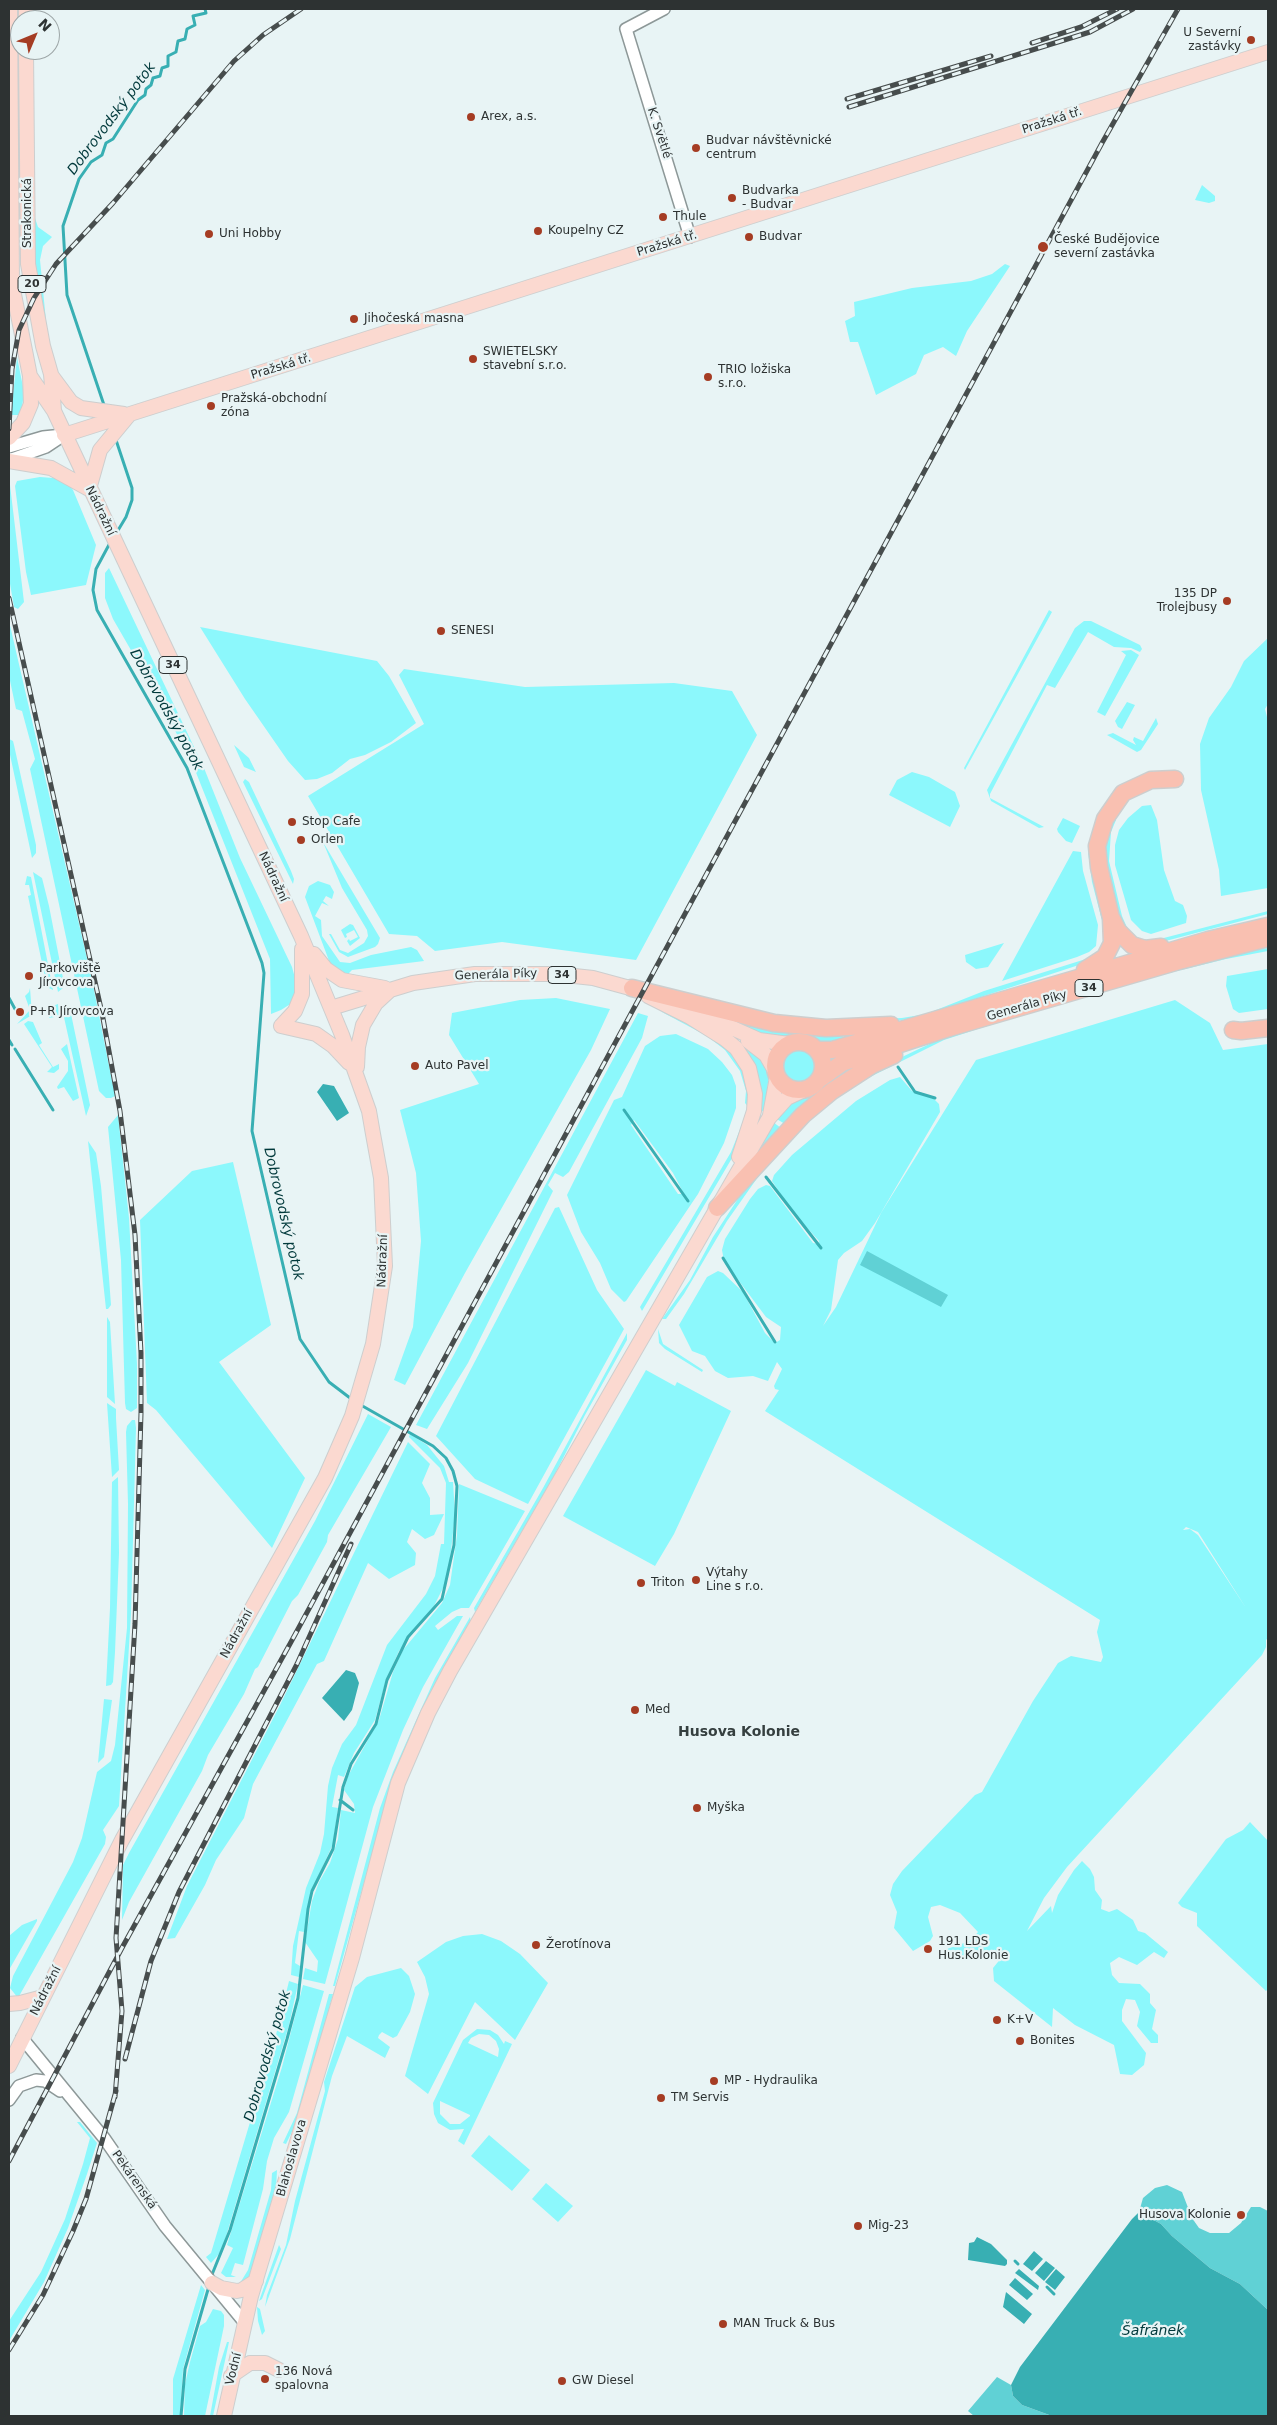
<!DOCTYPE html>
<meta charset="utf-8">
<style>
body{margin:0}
#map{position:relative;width:1277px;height:2425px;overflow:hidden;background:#e8f4f5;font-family:"DejaVu Sans",sans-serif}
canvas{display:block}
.frame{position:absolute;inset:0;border:10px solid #2d3232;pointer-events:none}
.north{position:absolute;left:10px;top:10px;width:50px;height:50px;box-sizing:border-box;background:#e8f4f5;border:1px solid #9da6a7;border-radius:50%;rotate:45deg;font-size:14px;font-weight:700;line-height:20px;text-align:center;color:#2d3232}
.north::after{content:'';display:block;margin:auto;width:18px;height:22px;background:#a53c23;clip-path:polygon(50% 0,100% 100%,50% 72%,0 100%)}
</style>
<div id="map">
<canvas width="1277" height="2425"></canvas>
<div class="frame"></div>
<div class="north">N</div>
</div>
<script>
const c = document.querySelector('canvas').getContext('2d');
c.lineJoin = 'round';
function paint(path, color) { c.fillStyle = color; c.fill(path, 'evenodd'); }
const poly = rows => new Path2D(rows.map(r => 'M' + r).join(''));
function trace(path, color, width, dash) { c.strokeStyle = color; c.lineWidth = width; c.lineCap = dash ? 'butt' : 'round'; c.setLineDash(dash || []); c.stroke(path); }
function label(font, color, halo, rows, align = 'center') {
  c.font = font + ' "DejaVu Sans",sans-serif'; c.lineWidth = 4.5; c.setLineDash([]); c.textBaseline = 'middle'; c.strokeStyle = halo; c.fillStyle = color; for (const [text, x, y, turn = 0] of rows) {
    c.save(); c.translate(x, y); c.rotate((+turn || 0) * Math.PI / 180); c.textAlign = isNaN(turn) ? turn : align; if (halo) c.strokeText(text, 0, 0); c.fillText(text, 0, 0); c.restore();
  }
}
paint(poly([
 [14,9,17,9,19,91,16,91],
 [16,99,20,100,21,197,17,172],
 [1202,185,1215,196,1215,201,1209,203,1195,200],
 [32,209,38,227,52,237,43,246,40,260,49,351,35,286],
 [1005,264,1010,266,967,331,956,356,943,347,924,355,916,374,876,395,858,342,850,342,845,321,855,316,854,302,912,288,971,281,992,274],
 [17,357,24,392,22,408,18,415,11,415],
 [56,476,67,482,73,490,96,545,86,585,31,595,26,572,15,486,17,481,40,477,53,478],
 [10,485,24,602,18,609,14,607,9,578],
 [109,568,204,768,240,858,292,967,295,978,295,995,292,1003,281,1010,271,1014,270,959,195,770,158,697,113,619,105,598,105,573],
 [1049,610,1052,612,965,770,964,768],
 [9,621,92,980,115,1096,111,1098,106,1098,99,1091,30,769,35,759,22,711,16,709,9,676],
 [1084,621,1091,621,1140,645,1142,649,1140,652,1131,648,1114,647,1088,632,1055,688,1047,685,990,794,990,798,1044,827,1039,828,991,801,987,790,1075,628],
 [200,627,377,661,389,676,416,723,391,742,365,755,350,759,332,773,317,779,305,780,288,761,245,699],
 [1268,638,1268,704,1265,709,1268,721,1268,888,1221,896,1219,870,1201,790,1200,744,1209,718,1231,687,1244,661],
 [1131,650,1139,655,1105,716,1097,712,1126,655,1121,651],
 [404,669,525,687,674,683,732,691,757,735,636,960,502,942,435,951,417,936,389,934,308,796,424,724,399,675],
 [1127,702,1135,705,1122,729,1118,727,1115,721],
 [1156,718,1158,724,1141,750,1137,752,1107,735,1113,733,1136,745,1133,740,1134,737,1143,741],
 [9,739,13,741,14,745,36,845,36,853,32,858,9,750],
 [234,745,249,758,256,772,244,767],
 [912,772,929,777,955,792,960,806,950,827,889,795,897,780],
 [245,779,249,782,291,871,294,879,293,884,243,782],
 [1151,805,1157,820,1164,870,1175,901,1183,905,1187,916,1186,923,1151,934,1142,931,1131,920,1115,865,1115,845,1119,830,1128,818,1142,806],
 [1063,818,1080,826,1072,843,1066,841,1058,832,1057,829],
 [1113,818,1116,820,1111,832,1109,861,1122,916,1132,939,1116,912,1105,858,1106,839],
 [323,842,380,938,378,944,375,947,348,957,339,952,329,934,331,934,340,950,348,953,364,943,368,936,367,930,342,888],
 [1073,851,1081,852,1083,871,1098,925,1096,946,1089,952,1077,957,1002,981],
 [1088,852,1091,855,1107,929,1103,946,1105,932,1092,882],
 [33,872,42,878,49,906,63,978,63,988,58,992],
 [27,876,31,877,53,990,47,987,28,896,31,895,29,885,25,885],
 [318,881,330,885,334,892,332,899,326,896,323,901,329,906,322,903,315,916,321,920,322,936,340,962,350,963,371,955,411,947,417,950,424,961,352,970,346,976,331,966,305,897,309,886],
 [1268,911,1268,914,1158,943,1149,944,1138,939,1156,940],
 [350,924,353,925,360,938,350,946,347,941,349,939,350,941,358,937,354,930,346,934,347,937,345,938,341,930],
 [1004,943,988,967,976,969,966,962,965,955],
 [1268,948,1268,951,1226,959,1153,977,984,1027,944,1040,864,1080,881,1067,942,1038,1226,955],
 [1089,958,1091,961,917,1018,880,1023,852,1020,902,1018,926,1014,984,991],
 [1268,969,1268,1009,1239,1013,1233,1009,1226,986,1227,976],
 [30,988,32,1015,17,1024,30,1010,25,996,29,992],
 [556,998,610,1009,591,1050,465,1273,405,1385,394,1380,413,1327,421,1241,416,1173,400,1110,479,1084,449,1035,452,1013,520,1000],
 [1175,1000,1210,1023,1223,1050,1268,1044,1268,1641,1266,1639,1266,1647,1262,1655,1067,1867,1044,1898,1027,1931,1051,1906,1052,1913,1058,1895,1074,1870,1082,1861,1090,1869,1094,1877,1095,1890,1102,1900,1101,1909,1109,1912,1117,1909,1133,1920,1138,1931,1145,1933,1168,1952,1164,1958,1154,1952,1137,1965,1119,1957,1110,1963,1112,1975,1119,1983,1140,1984,1150,1994,1150,2003,1156,2010,1152,2029,1158,2035,1158,2043,1151,2043,1137,2026,1140,2012,1135,2000,1126,1999,1122,2010,1122,2021,1146,2053,1144,2065,1132,2075,1120,2074,1114,2045,1075,2025,1053,2008,1052,2027,994,1981,993,1968,1002,1957,984,1960,963,1957,939,1959,941,1951,970,1941,978,1932,960,1913,940,1905,931,1907,928,1917,933,1936,930,1941,913,1951,894,1928,897,1912,890,1895,893,1884,902,1871,975,1795,982,1792,1033,1701,1058,1663,1071,1656,1101,1662,1103,1657,1097,1632,1100,1620,765,1411,779,1390,775,1389,774,1386,782,1369,777,1362,768,1381,753,1376,728,1378,715,1371,705,1356,692,1351,679,1325,707,1277,718,1271,723,1273,743,1292,765,1333,775,1343,780,1340,781,1327,766,1317,724,1261,722,1250,725,1239,750,1199,758,1189,766,1185,770,1186,813,1243,818,1244,819,1241,792,1211,772,1181,774,1175,792,1155,856,1101,890,1080,900,1077,912,1091,933,1098,939,1104,940,1112,875,1223,862,1241,844,1253,838,1260,831,1310,823,1326,836,1307,881,1213,976,1060],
 [1186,1527,1198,1532,1246,1608,1198,1535,1190,1529,1183,1530],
 [58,1004,60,1016,49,1018,50,1007],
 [61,1004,70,1009,90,1105,86,1116],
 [660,1011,691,1023,722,1042,741,1065,748,1086,749,1108,745,1103,746,1091,740,1071,725,1050,707,1036],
 [638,1013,648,1016,642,1038,569,1172,563,1177,555,1173,548,1185,553,1191,468,1363,427,1429,416,1425],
 [722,1016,843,1034,844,1041,819,1044,800,1038,765,1038],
 [28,1021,33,1022,42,1043,39,1045,53,1067,59,1064,59,1069,54,1073,47,1072,52,1067,24,1024],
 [676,1034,708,1049,722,1062,732,1075,736,1086,736,1108,724,1143,698,1194,626,1301,624,1302,611,1289,600,1263,581,1232,567,1195,614,1100,622,1097,645,1046,660,1036],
 [634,1120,673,1173,684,1194,678,1194,631,1125],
 [735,1041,761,1057,769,1073,765,1112,759,1110],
 [67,1044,79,1098,73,1101,64,1087,58,1089,57,1087,68,1071,68,1061,61,1049],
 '782 1067a17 17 0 1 1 34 0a17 17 0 1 1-34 0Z',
 [850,1065,853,1071,785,1124,775,1118,791,1101,812,1094,823,1082],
 [747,1112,735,1153,642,1311,640,1307,731,1152],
 [118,1115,129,1218,137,1364,137,1408,131,1412,126,1409,125,1403,121,1260,108,1127],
 [773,1122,781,1128,752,1160],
 [88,1141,96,1153,101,1186,109,1278,111,1305,108,1309,106,1309],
 [233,1162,271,1325,219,1362,305,1478,272,1548,156,1410,147,1403,140,1220,192,1171],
 [765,1167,727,1221,684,1294,666,1319,662,1319,690,1280,713,1237,747,1185],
 [559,1207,597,1290,624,1329,528,1504,475,1479,436,1436,555,1208],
 [107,1317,110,1322,115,1404,107,1397],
 [658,1329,663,1344,703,1370,702,1372,665,1349,659,1343],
 [627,1333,627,1340,585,1415,554,1476,475,1612,474,1608,543,1488],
 [646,1370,675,1386,677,1382,731,1411,674,1534,655,1566,563,1516],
 [107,1403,116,1409,116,1418,119,1470,112,1477],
 [368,1414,391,1427,328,1535,327,1542,298,1595,292,1601,258,1667,255,1669,244,1694,208,1755,202,1771,129,1902,122,1920,123,1865,129,1853,315,1521],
 [132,1420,135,1420,136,1428,131,1614,119,1806,103,1830,106,1837,105,1844,18,1998,10,1988,13,1976,73,1862,82,1838,97,1772,111,1761,115,1745,127,1628,128,1504,126,1432,127,1426],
 [410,1434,427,1445,444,1466,449,1482,453,1482,455,1514,448,1578,434,1606,399,1651,386,1680,375,1720,354,1753,344,1777,338,1775,332,1807,338,1808,333,1844,311,1892,304,1932,299,1931,295,1963,300,1966,299,1977,291,1975,293,1946,306,1888,320,1853,324,1834,328,1786,332,1768,342,1744,356,1725,387,1645,426,1594,435,1576,441,1544,444,1544,446,1483,440,1468,409,1437],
 [408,1442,430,1464,422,1483,430,1498,430,1515,444,1514,434,1535,425,1539,412,1529,407,1542,416,1553,415,1565,389,1579,368,1563,324,1661,317,1664,253,1784,244,1818,216,1860,205,1885,175,1938,167,1939,187,1886,280,1705],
 [118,1477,119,1553,115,1652,113,1682,111,1685,106,1686,110,1608,112,1482],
 [459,1484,525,1511,469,1608,461,1608,452,1612,435,1626,438,1630,457,1616,463,1616,423,1687,403,1730,373,1807,325,1984,303,1979,305,1968,317,1972,318,1961,305,1942,312,1901,319,1882,330,1863,338,1839,341,1810,355,1813,354,1804,344,1790,348,1776,379,1720,393,1672,403,1650,442,1603,450,1585,457,1535],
 [470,1617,471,1622,386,1804,335,1986,333,1986,380,1808,393,1772,435,1678],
 [104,1699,112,1700,104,1757,98,1763],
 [1250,1822,1268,1841,1268,1989,1266,1991,1197,1926,1197,1913,1182,1907,1178,1903,1226,1839,1243,1830],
 [37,1919,37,1921,9,1970,9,1936,22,1925],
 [482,1934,501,1941,520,1954,548,1983,515,2040,475,2002,428,2094,405,2076,429,1994,425,1977,417,1962,446,1942,463,1936],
 [401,1968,409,1976,415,1994,410,2012,397,2036,393,2038,382,2032,379,2035,378,2038,390,2047,385,2058,347,2036,332,2076,290,2239,265,2307,267,2295,286,2245,295,2201,325,2091,324,2082,355,1987,367,1977],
 [289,1981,298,1984,289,2025,225,2240,219,2254,211,2263,206,2257,211,2253,259,2092,257,2087,267,2072],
 [303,1985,324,1991,289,2112,274,2138,267,2161,263,2189,243,2265,235,2263,231,2275,236,2277,226,2277,221,2273,233,2248,227,2245,282,2067],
 [329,1994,333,1994,300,2115,286,2144,283,2143,297,2113],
 [477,2029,490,2030,498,2035,504,2044,505,2041,512,2044,464,2145,458,2141,464,2129,450,2130,438,2123,434,2114,433,2103,463,2040],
 [479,2034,489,2035,496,2041,499,2049,498,2057,468,2043,471,2038],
 [440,2101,470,2115,470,2116,460,2124,450,2124,440,2114],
 [77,2122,80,2122,97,2143,87,2174,68,2228,44,2282,9,2341,9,2321,41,2272,65,2219,83,2164,90,2138],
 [489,2135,530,2170,512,2191,471,2156],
 [277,2170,276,2190,251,2274,249,2277,240,2283,248,2270,271,2190,272,2173],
 [546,2183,573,2206,558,2222,532,2199],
 [279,2245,281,2249,262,2299,259,2301],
 [201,2285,205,2290,183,2369,180,2416,173,2416,173,2379],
 [257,2307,260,2309,265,2331,262,2335,258,2321],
 [213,2309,221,2311,224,2315,224,2326,205,2416,184,2416,185,2384,190,2362,200,2326,206,2322],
 [227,2342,229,2342,213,2416,210,2416,219,2367]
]), '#8cf8fc');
paint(poly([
 [867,1251,948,1295,941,1307,860,1265],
 [1167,2185,1182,2192,1192,2218,1199,2228,1210,2233,1229,2233,1241,2223,1251,2207,1260,2207,1268,2211,1268,2310,1240,2284,1210,2268,1172,2236,1161,2224,1139,2212,1143,2198,1155,2188],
 [997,2377,1011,2385,1013,2396,1022,2405,1052,2416,974,2416,968,2411]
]), '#60d1d5');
paint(poly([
 [323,1084,334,1086,349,1113,337,1121,317,1092],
 [346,1670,355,1673,359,1683,352,1710,344,1721,322,1698],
 [1139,2212,1161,2224,1172,2236,1210,2268,1240,2284,1268,2310,1268,2416,1052,2416,1022,2405,1013,2396,1011,2385,1020,2367,1132,2219],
 [977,2237,991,2244,1007,2260,1007,2264,1005,2266,968,2260,969,2243,974,2242],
 [1034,2251,1043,2259,1032,2271,1023,2264],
 [1046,2261,1055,2268,1044,2281,1035,2273],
 [1019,2269,1039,2286,1038,2290,1015,2273],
 [1056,2269,1065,2277,1055,2290,1045,2282],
 [1015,2278,1033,2294,1027,2300,1009,2285],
 [1006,2292,1032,2314,1024,2324,1003,2307]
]), '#38afb3');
trace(poly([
 [105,408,67,295,63,226,79,179,91,162,102,155,106,143,113,139,138,100,145,95,146,89,151,85,153,78,160,76,162,68,168,66,168,56,176,52,178,41,185,39,187,29,195,25,193,16,206,13,205,9],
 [115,437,132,488,132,500,126,517,117,532],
 [111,541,96,569,93,590,97,610,187,768,262,963,264,973,252,1131,300,1339,329,1382,354,1401],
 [9,998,15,1009],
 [9,1040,12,1045],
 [15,1049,53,1110],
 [898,1067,915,1092,935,1098],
 [624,1110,688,1201],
 [766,1177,821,1248],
 [723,1258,775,1342],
 [340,1800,353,1810],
 [1015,2261,1018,2264],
 [211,2277,230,2230,287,2039,298,1998,308,1909,312,1891,333,1849,343,1787,351,1764,376,1724,387,1680,408,1637,442,1599,454,1545,457,1486,453,1471,446,1458,433,1446,359,1404],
 [1047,2287,1054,2294],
 [181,2416,185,2369,209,2286]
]), '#38afb3', 3);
const minor = poly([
 [664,9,626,29,690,237],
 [9,447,43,437,63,435],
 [9,460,46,447,64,435],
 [22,2038,104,2138,165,2226,245,2323],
 [9,2100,19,2086,36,2080,45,2081,60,2091]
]);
const major = poly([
 [26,9,26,20],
 [26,50,28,264,43,346,51,374,54,410],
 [51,375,71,402,81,408,124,414],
 [64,435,1268,52],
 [9,438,23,423,31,404,30,376,12,284,10,9],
 [9,461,51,468,89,489],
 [89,489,100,450,129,415],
 [314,954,326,969,342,980,385,988],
 [648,996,690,1017,725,1039,736,1048,749,1068,755,1094,754,1111,739,1157],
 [681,1005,759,1040,789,1044],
 [331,1008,413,983,475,974,556,974,593,978,641,991],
 [281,1026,295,1011,302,994,302,949],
 [281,1026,316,1034,333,1046,349,1063],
 [748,1041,766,1055,774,1069],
 [357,1067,358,1047,363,1025,376,1003,389,991],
 [770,1115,777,1077],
 [9,2004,20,2003,43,1997],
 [9,2066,122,1840,325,1478,352,1416,373,1344,385,1266,381,1178,373,1134,369,1111,342,1035,301,936,54,411,30,376],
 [212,2283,221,2288,237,2291,242,2290,256,2281],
 [231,2376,250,2363,265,2363,279,2370],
 [224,2416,251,2296,352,1958,398,1783,428,1713,450,1671,769,1118,787,1098,802,1091]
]);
const highway = poly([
 [1112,919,1118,931,1132,945,1145,949,1161,947],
 [1085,970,1105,957,1112,943,1111,918,1099,867,1097,846,1105,819,1123,793,1151,780,1175,779],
 [632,988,774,1023,826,1028,891,1025],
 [1233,1030,1241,1031,1268,1028],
 '775 1066a24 24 0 1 1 48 0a24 24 0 1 1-48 0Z',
 [817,1050,832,1050,1208,940,1268,926],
 [820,1079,842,1063,949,1028,1179,961,1268,938],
 [717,1208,803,1115,832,1091,872,1065,894,1055]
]);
trace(minor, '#8d9898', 14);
trace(major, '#cdcece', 16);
trace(highway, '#cdcece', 19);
trace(minor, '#fff', 11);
trace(major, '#fbd9d0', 14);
trace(highway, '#f9c0b1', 16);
const rail = poly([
 [1032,43,1081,27,1117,9],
 [847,99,991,56],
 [849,107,1090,32,1133,9],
 [9,429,12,369,19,330,34,298,56,264,113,203,234,61,263,35,301,9],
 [9,598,102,1013,120,1111,135,1235,141,1353,141,1413,135,1624,116,1938,122,2011,115,2097],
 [125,2059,151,1961,179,1892,297,1664,351,1544],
 [9,2161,123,1946,291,1642,1102,143,1178,9],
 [9,2350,43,2295,73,2231,86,2199,116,2091]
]);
trace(rail, '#474d4d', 5);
trace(rail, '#e8f4f5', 3, [9]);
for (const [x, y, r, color] of [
 [1251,40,5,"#a53c23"],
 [471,117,5,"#a53c23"],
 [696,148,5,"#a53c23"],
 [732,198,5,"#a53c23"],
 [663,217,5,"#a53c23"],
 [538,231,5,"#a53c23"],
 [209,234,5,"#a53c23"],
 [749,237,5,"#a53c23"],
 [1043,247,6,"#a53c23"],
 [354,319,5,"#a53c23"],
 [473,359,5,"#a53c23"],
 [708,377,5,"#a53c23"],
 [211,406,5,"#a53c23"],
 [1227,601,5,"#a53c23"],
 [441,631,5,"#a53c23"],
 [292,822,5,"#a53c23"],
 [301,840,5,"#a53c23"],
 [29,976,5,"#a53c23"],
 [20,1012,5,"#a53c23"],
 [415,1066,5,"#a53c23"],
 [696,1580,5,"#a53c23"],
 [641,1583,5,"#a53c23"],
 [635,1710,5,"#a53c23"],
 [697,1808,5,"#a53c23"],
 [536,1945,5,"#a53c23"],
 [928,1949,5,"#a53c23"],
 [997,2020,5,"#a53c23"],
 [1020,2041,5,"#a53c23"],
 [714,2081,5,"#a53c23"],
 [661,2098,5,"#a53c23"],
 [1241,2215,5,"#a53c23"],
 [858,2226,5,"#a53c23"],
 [723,2324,5,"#a53c23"],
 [265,2379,5,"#a53c23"],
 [562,2381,5,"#a53c23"]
]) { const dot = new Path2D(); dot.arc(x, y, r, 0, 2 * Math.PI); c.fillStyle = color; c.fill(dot); trace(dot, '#e8f4f5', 2); }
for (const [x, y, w] of [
 [32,284,28],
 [173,665,28],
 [562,975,28],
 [1089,988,28]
]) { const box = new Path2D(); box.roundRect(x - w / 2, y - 8.5, w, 17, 4); c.fillStyle = '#e8f4f5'; c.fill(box); trace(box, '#2d3232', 1); }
label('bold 11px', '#2d3232', null, [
 ["20",32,284],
 ["34",173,665],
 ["34",562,975],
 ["34",1089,988]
]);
label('12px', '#2d3232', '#e8f4f5', [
 ["U Severní",1241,33,"right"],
 ["zastávky",1241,47,"right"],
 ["Arex, a.s.",481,117],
 ["Budvar návštěvnické",706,141],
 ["centrum",706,155],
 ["Budvarka",742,191],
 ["- Budvar",742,205],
 ["Thule",673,217],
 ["Koupelny CZ",548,231],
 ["Uni Hobby",219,234],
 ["Budvar",759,237],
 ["České Budějovice",1054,240],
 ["severní zastávka",1054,254],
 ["Jihočeská masna",364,319],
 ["SWIETELSKY",483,352],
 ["stavební s.r.o.",483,366],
 ["TRIO ložiska",718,370],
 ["s.r.o.",718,384],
 ["Pražská-obchodní",221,399],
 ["zóna",221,413],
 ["135 DP",1217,594,"right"],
 ["Trolejbusy",1217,608,"right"],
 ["SENESI",451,631],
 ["Stop Cafe",302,822],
 ["Orlen",311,840],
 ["Parkoviště",39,969],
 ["Jírovcova",39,983],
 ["P+R Jírovcova",30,1012],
 ["Auto Pavel",425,1066],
 ["Výtahy",706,1573],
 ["Line s r.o.",706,1587],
 ["Triton",651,1583],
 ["Med",645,1710],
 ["Myška",707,1808],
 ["191 LDS",938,1942],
 ["Hus.Kolonie",938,1956],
 ["Žerotínova",546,1945],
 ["K+V",1007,2020],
 ["Bonites",1030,2041],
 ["MP - Hydraulika",724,2081],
 ["TM Servis",671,2098],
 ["Husova Kolonie",1231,2215,"right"],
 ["Mig-23",868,2226],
 ["MAN Truck & Bus",733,2324],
 ["136 Nová",275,2372],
 ["spalovna",275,2386],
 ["GW Diesel",572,2381]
], 'left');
label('12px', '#2d3232', '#e8f4f5', [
 ["Pražská tř.",1052,121,-18],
 ["K. Světlé",659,133,72],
 ["Strakonická",28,213,-90],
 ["Pražská tř.",667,244,-17],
 ["Pražská tř.",281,367,-17],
 ["Nádražní",100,511,64],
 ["Nádražní",273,877,65],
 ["Generála Píky",496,975,-2],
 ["Generála Píky",1027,1006,-16],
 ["Nádražní",383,1261,-88],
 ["Nádražní",237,1634,-61],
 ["Nádražní",46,1991,-63],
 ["Blahoslavova",292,2158,-74],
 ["Pekárenská",134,2180,55],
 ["Vodní",234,2369,-76]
]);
label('italic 14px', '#00393b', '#e8f4f5', [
 ["Dobrovodský potok",112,119,-53],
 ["Dobrovodský potok",166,710,61],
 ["Dobrovodský potok",283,1214,77],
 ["Dobrovodský potok",268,2056,-74],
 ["Šafránek",1153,2331]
]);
label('bold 14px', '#353f3f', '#e8f4f5', [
 ["Husova Kolonie",739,1732]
]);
</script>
